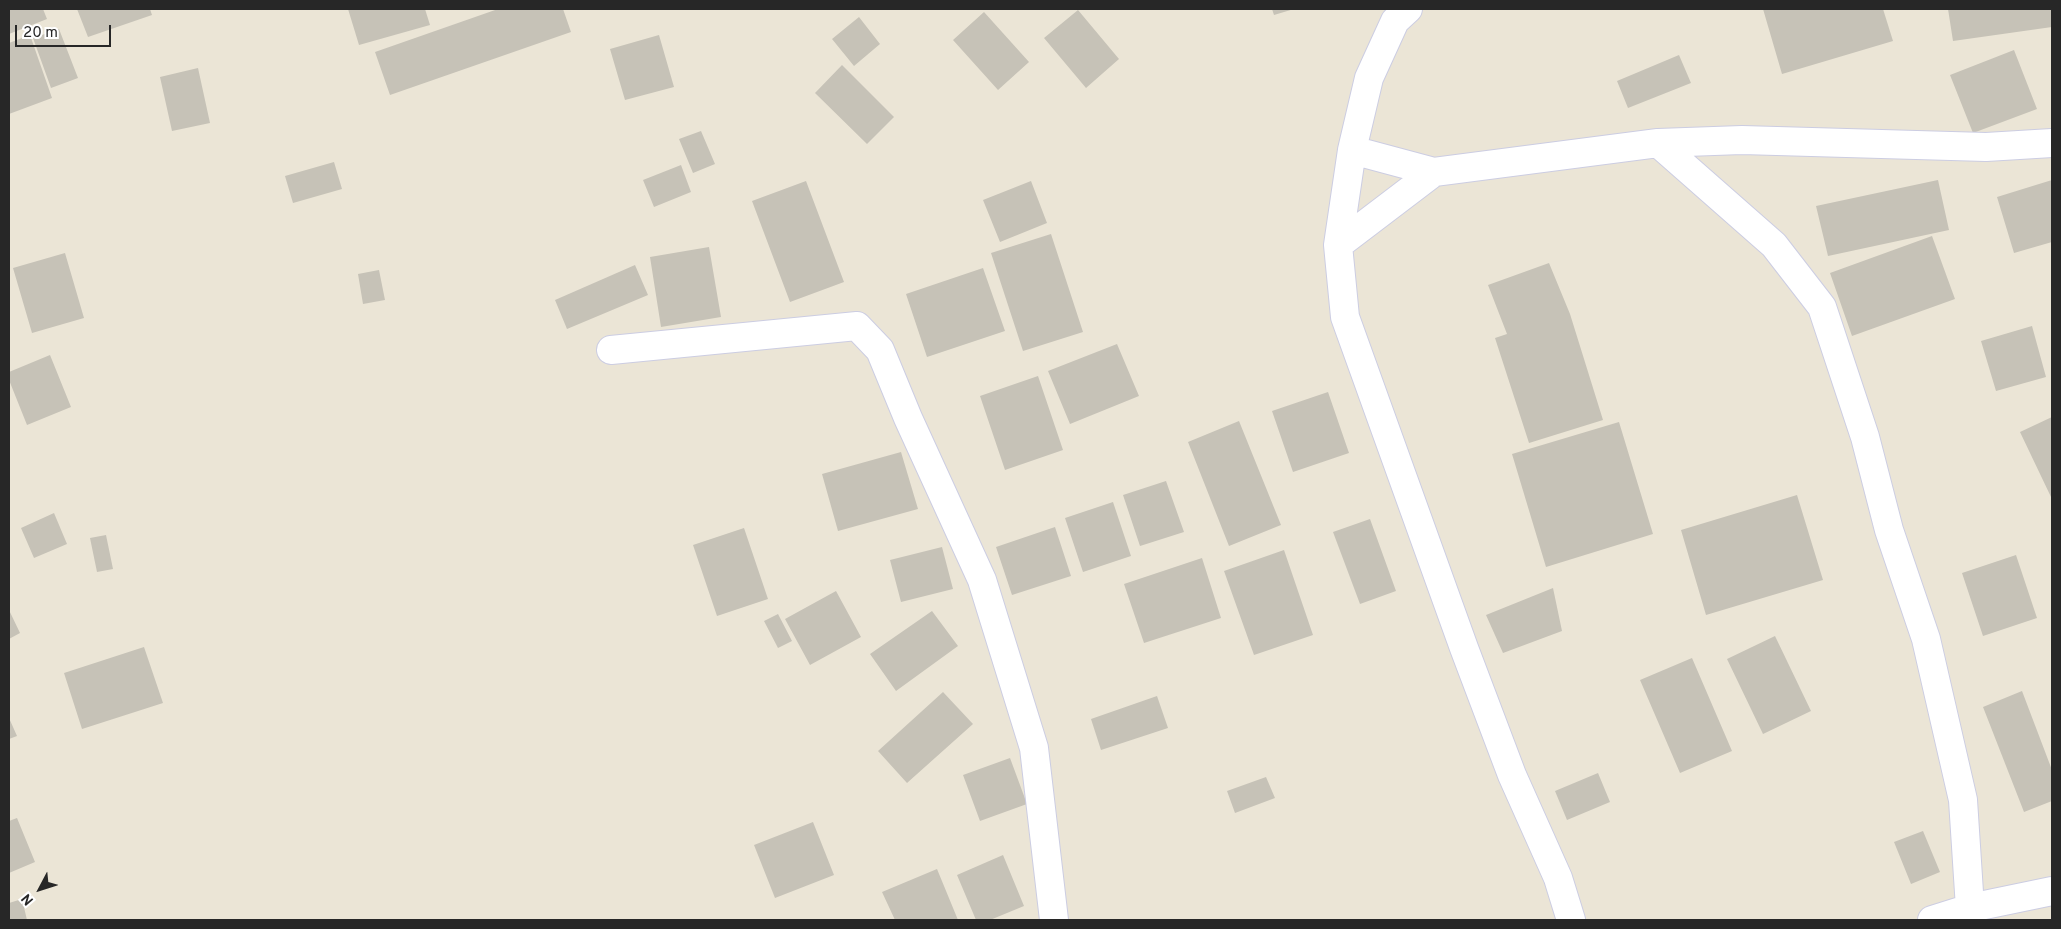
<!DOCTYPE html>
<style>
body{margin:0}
#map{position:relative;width:2061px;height:929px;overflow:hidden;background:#ebe5d6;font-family:Overpass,sans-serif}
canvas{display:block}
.frame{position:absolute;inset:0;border:10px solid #272727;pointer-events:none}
.north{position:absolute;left:15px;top:864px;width:50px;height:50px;-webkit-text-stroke:4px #fff;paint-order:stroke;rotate:230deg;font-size:14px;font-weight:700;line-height:20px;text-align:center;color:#272727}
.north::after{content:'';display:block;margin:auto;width:18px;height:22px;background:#272727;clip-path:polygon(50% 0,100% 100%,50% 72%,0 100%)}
.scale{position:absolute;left:15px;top:25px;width:96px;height:22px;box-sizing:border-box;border:2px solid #272727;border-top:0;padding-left:6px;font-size:15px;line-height:18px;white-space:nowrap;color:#272727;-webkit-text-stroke:4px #fff;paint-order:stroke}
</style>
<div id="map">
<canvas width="2061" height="929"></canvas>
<div class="frame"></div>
<div class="north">N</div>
<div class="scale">20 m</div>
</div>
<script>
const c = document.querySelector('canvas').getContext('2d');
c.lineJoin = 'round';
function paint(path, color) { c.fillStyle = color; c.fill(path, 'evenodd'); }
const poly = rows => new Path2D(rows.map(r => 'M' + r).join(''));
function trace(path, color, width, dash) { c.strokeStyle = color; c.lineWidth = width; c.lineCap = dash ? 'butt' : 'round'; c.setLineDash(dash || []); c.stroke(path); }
paint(poly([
 [9,9,43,9,47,19,9,34],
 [77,9,150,9,152,15,88,37],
 [348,9,425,9,430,25,359,45],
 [498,9,563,9,571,32,390,95,375,52],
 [1272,9,1294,9,1274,15],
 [1763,9,1883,9,1893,41,1782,74],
 [1948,9,2052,9,2052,27,1953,41],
 [1078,10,1119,59,1086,88,1044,38],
 [984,12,1029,62,998,90,953,40],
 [859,17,880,44,854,66,832,39],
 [59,29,78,78,51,88,33,38],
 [30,35,52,98,9,114,9,43],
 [659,35,674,87,625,100,610,49],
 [2014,50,2037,109,1973,133,1950,75],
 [1679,55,1691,83,1628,108,1617,81],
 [842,65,894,117,867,144,815,93],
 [198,68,210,123,172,131,160,77],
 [701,131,715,164,693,173,679,139],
 [334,162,342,189,293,203,285,176],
 [681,165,691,192,654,207,643,180],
 [1938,180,1949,230,1828,256,1816,206],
 [2052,180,2052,242,2014,253,1997,197],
 [806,181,844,282,790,302,752,201],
 [1031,181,1047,223,1000,242,983,200],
 [1051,234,1083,332,1023,351,991,253],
 [1932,236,1955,299,1852,336,1830,273],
 [709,247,721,317,661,327,650,257],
 [65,253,84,318,32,333,13,268],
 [1549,263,1570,314,1603,420,1529,443,1495,338,1507,334,1488,285],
 [635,265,648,295,567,329,555,300],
 [983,268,1005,331,927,357,906,294],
 [379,270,385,300,363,304,358,274],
 [2032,326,2046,377,1996,391,1981,341],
 [1117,344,1139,396,1070,424,1048,371],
 [50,355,71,407,27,425,9,380,9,372],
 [1038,376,1063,450,1005,470,980,396],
 [1328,392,1349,453,1293,472,1272,411],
 [2052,417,2052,496,2051,497,2020,432],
 [1239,421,1281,525,1229,546,1188,442],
 [1619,422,1653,534,1546,567,1512,454],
 [901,452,918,509,838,531,822,474],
 [1166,481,1184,532,1140,546,1123,495],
 [1797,495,1823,580,1706,615,1681,530],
 [1113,502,1131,556,1083,572,1065,518],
 [54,513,67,544,34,558,21,528],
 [1370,519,1396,591,1360,604,1333,532],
 [1055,527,1071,576,1012,595,996,547],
 [744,528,768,599,717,616,693,545],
 [106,535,113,569,97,572,90,538],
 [942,547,953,589,901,602,890,560],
 [1284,550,1313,635,1254,655,1224,571],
 [2016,555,2037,618,1983,636,1962,573],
 [1202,558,1221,618,1144,643,1124,584],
 [1553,588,1562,631,1503,653,1486,615],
 [836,591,861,637,810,665,785,619],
 [9,610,20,633,9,639],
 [932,611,958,646,896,691,870,654],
 [778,614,792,641,778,648,764,621],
 [1775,636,1811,711,1763,734,1727,659],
 [144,647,163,703,82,729,64,673],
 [1692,658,1732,751,1680,773,1640,680],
 [2022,691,2052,770,2052,801,2024,812,1983,707],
 [943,692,973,724,907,783,878,751],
 [1157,696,1168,728,1101,750,1091,719],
 [9,718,17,736,9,739],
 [1010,758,1027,804,980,821,963,775],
 [1598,773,1610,802,1567,820,1555,791],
 [1266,777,1275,798,1235,813,1227,791],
 [17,818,35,862,9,873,9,821],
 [813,822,834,875,775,898,754,845],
 [1923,831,1940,872,1911,884,1894,842],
 [1003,855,1024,906,990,920,976,920,957,875],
 [937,869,958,920,895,920,882,892],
 [22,899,27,920,9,920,9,903]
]), '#c6c2b7');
const minor = poly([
 [1408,9,1395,21,1369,78,1352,150,1338,245,1345,317,1464,648,1512,775,1558,878,1571,920],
 [1658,143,1774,245,1822,307,1865,437,1889,530,1926,639,1963,800,1970,908],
 [1352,150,1434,172],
 [1338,245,1434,172,1658,143,1742,140,1986,147,2052,143],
 [611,350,857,326,880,350,908,418,982,580,1034,748,1054,920],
 [1932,920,1970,908,2052,891]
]);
trace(minor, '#cccde2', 30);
trace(minor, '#fff', 28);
</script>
